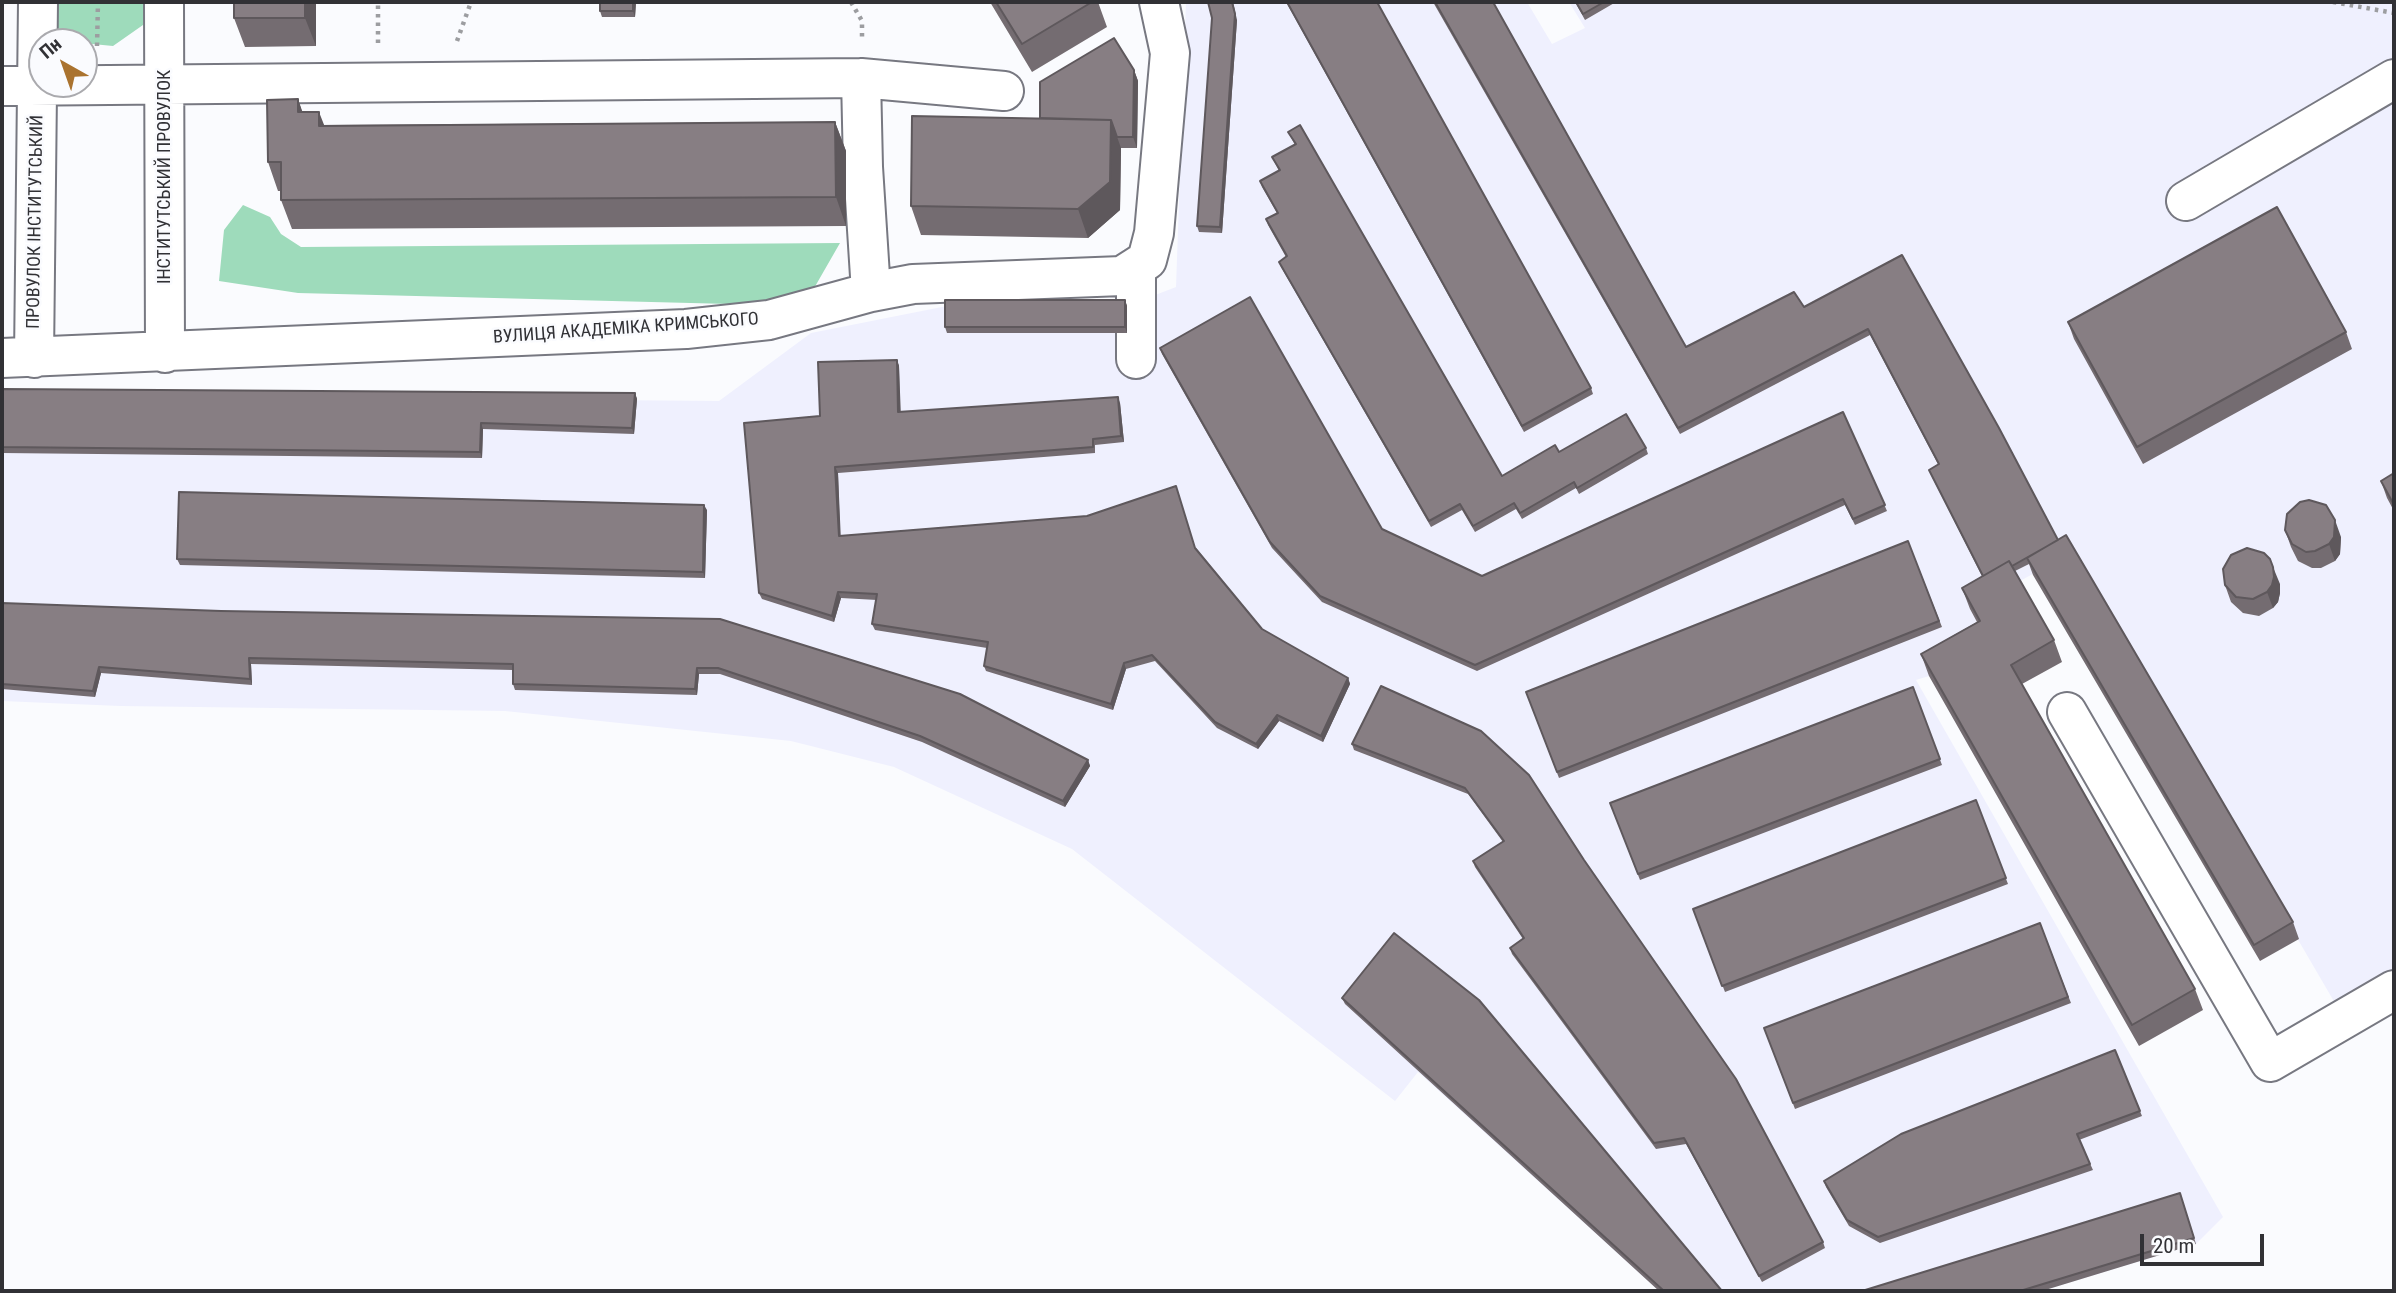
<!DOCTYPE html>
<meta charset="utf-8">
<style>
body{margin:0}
#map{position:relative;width:2396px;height:1293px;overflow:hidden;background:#fafbfe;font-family:"Roboto Condensed",sans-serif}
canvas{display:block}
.frame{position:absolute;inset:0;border:4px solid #313135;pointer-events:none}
.north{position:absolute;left:28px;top:28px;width:70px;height:70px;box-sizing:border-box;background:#fafbfe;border:2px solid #aaaaae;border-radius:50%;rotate:320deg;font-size:19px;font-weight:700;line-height:28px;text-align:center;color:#313135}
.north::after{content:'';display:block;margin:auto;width:24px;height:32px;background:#aa732f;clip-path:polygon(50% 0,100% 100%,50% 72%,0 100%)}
.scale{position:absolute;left:2140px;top:1234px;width:124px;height:32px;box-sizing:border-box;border:4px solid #313135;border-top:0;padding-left:9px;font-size:21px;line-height:24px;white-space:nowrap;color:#313135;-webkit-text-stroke:5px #fafbfe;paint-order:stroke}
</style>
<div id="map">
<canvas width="2396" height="1293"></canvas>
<div class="frame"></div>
<div class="north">Пн</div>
<div class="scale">20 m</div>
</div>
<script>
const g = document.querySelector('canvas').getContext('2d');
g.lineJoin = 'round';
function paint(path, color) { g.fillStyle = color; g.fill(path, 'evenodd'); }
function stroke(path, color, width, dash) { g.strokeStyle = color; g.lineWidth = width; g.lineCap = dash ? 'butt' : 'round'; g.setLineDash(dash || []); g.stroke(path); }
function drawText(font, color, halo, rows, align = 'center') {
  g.font = font + ' "Roboto Condensed",sans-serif'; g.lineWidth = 5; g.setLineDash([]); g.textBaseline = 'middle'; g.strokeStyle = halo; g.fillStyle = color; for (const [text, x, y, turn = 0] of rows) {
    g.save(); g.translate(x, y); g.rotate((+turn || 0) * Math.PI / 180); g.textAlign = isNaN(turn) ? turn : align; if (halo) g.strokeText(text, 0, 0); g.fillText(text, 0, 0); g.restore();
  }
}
paint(new Path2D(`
 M1186 2H1527L1552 44 1585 28 1569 2H2394V979L2339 1010 2072 552 1970 609 1988 642 1929 676 1916 680 2223 1217 2196 1244 2042 1291H1659L1418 1072 1395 1101 1072 849 894 767 791 741 505 711 120 706 2 701V395L719 401 811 333 947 306H1127L1176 287Z`), '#eff0fe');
paint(new Path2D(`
 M54 2H146L143 25 113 46 72 42 54 24Z
 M243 205 270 217 281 234 301 247 840 243 813 290 769 305 298 293 219 281 224 230Z`), '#9edbbb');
const minor = new Path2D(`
 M164 2 165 353
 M861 78 863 167 871 292
 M2 86 861 78 1004 91
 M2186 201 2394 79
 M1136 267V359
 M2 358 686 329 769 320 871 292 913 284 1122 276 1147 260 1154 233 1170 53 1159 2
 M34 358 38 2
 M2067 712 2270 1062 2394 990`);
stroke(minor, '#777881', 42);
stroke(new Path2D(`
 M851 2 862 21V38
 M2333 2 2394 13
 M457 41 471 2
 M378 43V2
 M97 46 98 2`), '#9c9da0', 4.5, [3.5, 5]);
stroke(minor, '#fff', 38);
paint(new Path2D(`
 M316 2V46L245 47 234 18Z
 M600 2H636L635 17H602L600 11Z
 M990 2H1098L1107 27 1032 72Z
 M1286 2H1377L1591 388 1593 394 1524 432Z
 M1433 2H1493L1686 347 1804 307 1902 255 2058 540 2293 922 2299 939 2260 961 2033 575 2029 564 2015 571 2054 640 2062 662 2022 684 2195 989 2203 1010 2139 1046 1929 676 1921 654 1977 622 1970 609 1962 588 1982 576 1931 475 1929 470 1938 464 1870 335 1680 434Z
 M1575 2H1616L1585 20Z
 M1212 18 1237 20 1222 233 1199 232 1197 226Z
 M1134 70 1138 81 1137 148H1121L1120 210 1088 238 921 235 911 206 1040 118Z
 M298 99 302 112 324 125 835 122 846 151V226L292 229 281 200V191H278L268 162Z
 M1288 132 1502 476 1559 452 1646 448 1648 454 1579 494 1576 488 1522 519 1516 509 1475 532 1462 510 1431 527 1281 267 1279 262 1286 257 1268 225 1266 219 1277 213 1262 187 1260 181 1279 171 1272 157 1295 145Z
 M1125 300 1127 306V333H947L945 327Z
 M2068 322 2346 332 2352 349 2143 464 2074 339Z
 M1160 348 1382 529 1482 576 1843 412 1887 511 1855 525 1845 505 1477 671 1322 602 1272 548 1162 354Z
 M897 360 899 366 900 412 1120 403 1124 442 1095 445V453L838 473 840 535 1196 548 1262 629 1348 678 1350 684 1323 742 1279 721 1258 749 1217 728 1155 661 1126 669 1113 710 986 671 984 666 987 648 875 630 872 624 877 600 841 598 834 622 762 599 759 593 820 416Z
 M2 389 635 393 637 399 634 434 483 429 482 458 2 453Z
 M2394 473V511L2387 498 2381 481Z
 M707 510 705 578 180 565 177 559Z
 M2285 530 2341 537 2340 554 2335 561 2321 568H2312L2298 561 2291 547Z
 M1908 541 1942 627 1559 778 1526 692Z
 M2280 584V593L2278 602 2273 608 2259 616 2243 613 2231 602 2225 585Z
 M2 603 221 611 720 619 1088 760 1090 766 1065 807 922 742 720 674H699L697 695 515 690 513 684V670L251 664 252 685 101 673 95 697 2 689Z
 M1913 687 1942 765 1640 880 1610 803Z
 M1481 731 1823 1242 1825 1248 1762 1282 1686 1144 1656 1149 1512 954 1510 948 1523 939 1475 867 1473 861 1503 842 1468 794 1354 750 1352 744Z
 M1976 800 2008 884 1725 992 1693 909Z
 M2040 923 2071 1003 1795 1109 1764 1028Z
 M1342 998 1722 1291H1659L1345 1004Z
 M2115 1050 2142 1116 2079 1140 2093 1170 1880 1243 1849 1226 1826 1187 1824 1181Z
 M2180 1193 2196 1244 2042 1291H1862Z`), '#746c71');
paint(new Path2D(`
 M305 2H316V46L305 18Z
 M633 2H636L635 17 633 11Z
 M1232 2H1233L1237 20 1222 233 1220 227Z
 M1134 70 1138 81 1137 148 1133 137Z
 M298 99 308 128 298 112Z
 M319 112 330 140 319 126Z
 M1111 120 1121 148 1120 210 1088 238 1078 209Z
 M835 122 846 151V226L836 197Z
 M1125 300 1127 306V333L1125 327Z
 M897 360 899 366 901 418 898 412Z
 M635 393 637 399 634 434 632 428Z
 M1118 397 1120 403 1124 442 1121 436Z
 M481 423 483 429 482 458 480 452Z
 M835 467 838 473 841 542 839 536Z
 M704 505 707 510 705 578 703 572Z
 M2335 520 2341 537 2340 554 2335 561 2329 544Z
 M2273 567 2280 584V593L2278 602 2273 608 2267 592Z
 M838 592 841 598 834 622 832 616Z
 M249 658 251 664 252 685 250 679Z
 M1124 663 1126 669 1113 710 1111 704Z
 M99 667 101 673 95 697 93 691Z
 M697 668 699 674 697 695 695 689Z
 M1348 678 1350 684 1323 742 1321 736Z
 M1277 715 1279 721 1258 749 1256 744Z
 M1088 760 1090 766 1065 807 1063 801Z`), '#5e585c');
const building = new Path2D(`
 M234 2H305V18H234Z
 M600 2H633V11H600Z
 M996 2H1092L1022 44Z
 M1208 2H1232L1235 14 1220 227 1197 226 1212 18Z
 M1287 2H1377L1591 388 1522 426Z
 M1435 2H1493L1686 347 1794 292 1804 307 1902 255 1999 428 2058 540 2012 566 2009 561 1983 576 1929 470 1939 464 1868 329 1678 428Z
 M1576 2H1604L1583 14Z
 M1114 38 1134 70 1133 137H1117L1111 120 1040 118V82Z
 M298 99V112H319V126L835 122 836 197 281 200V162H268L267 100Z
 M912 116 1111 120 1110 182 1078 209 911 206Z
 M1300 125 1502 476 1555 445 1559 452 1626 414 1646 448 1577 488 1574 482 1520 513 1514 503 1473 526 1460 504 1429 521 1279 262 1287 256 1266 219 1278 213 1260 181 1280 170 1272 157 1296 144 1288 132Z
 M2277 207 2346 332 2137 447 2068 322Z
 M1250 297 1382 529 1482 576 1843 412 1885 505 1853 519 1843 499 1475 665 1320 596 1270 542 1160 348Z
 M945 300H1125V327H945Z
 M897 360 898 412 1118 397 1121 436 1093 439V447L835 467 839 536 1087 516 1176 486 1195 548 1262 629 1348 678 1321 736 1277 715 1256 744 1215 722 1152 655 1124 663 1111 704 984 666 988 642 872 624 877 594 838 592 832 616 759 593 744 423 820 416 818 362Z
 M2 389 635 393 632 428 481 423 480 452 2 447Z
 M2394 473V505L2381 481Z
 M179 492 704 505 703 572 177 559Z
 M2309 500 2326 505 2335 520 2334 537 2329 544 2315 551 2306 552 2292 544 2285 530 2287 514 2300 502Z
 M2066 535 2293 922 2254 945 2027 558Z
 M1908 541 1939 621 1557 772 1526 692Z
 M2247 548 2264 553 2270 559 2273 567 2274 577 2272 585 2267 592 2253 599 2236 597 2225 585 2223 569 2231 555Z
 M2009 561 2054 640 2011 665 2195 989 2132 1025 1921 654 1980 621 1962 588Z
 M2 603 221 611 720 619 960 694 1088 760 1063 801 920 736 718 668H697L695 689 513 684V664L249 658 250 679 99 667 93 691 2 684Z
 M1381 686 1481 731 1529 775 1584 860 1736 1079 1823 1242 1759 1276 1684 1138 1654 1143 1510 948 1524 938 1473 861 1504 841 1465 788 1352 744Z
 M1913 687 1940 759 1638 874 1610 803Z
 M1976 800 2006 878 1722 986 1693 909Z
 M2040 923 2068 997 1793 1103 1764 1028Z
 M1394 933 1479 1000 1722 1291H1664L1342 998Z
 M2115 1050 2140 1111 2077 1134 2090 1164 1878 1237 1847 1220 1824 1181 1901 1134Z
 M2180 1193 2194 1238 2020 1291H1862Z`);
paint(building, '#877e83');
stroke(building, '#5e585c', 2);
drawText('18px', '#313135', '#fafbfe', [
 ["ІНСТИТУТСЬКИЙ ПРОВУЛОК",165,177,-90],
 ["ПРОВУЛОК ІНСТИТУТСЬКИЙ",36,222,-89],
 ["ВУЛИЦЯ АКАДЕМІКА КРИМСЬКОГО",626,329,-4]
]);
</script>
